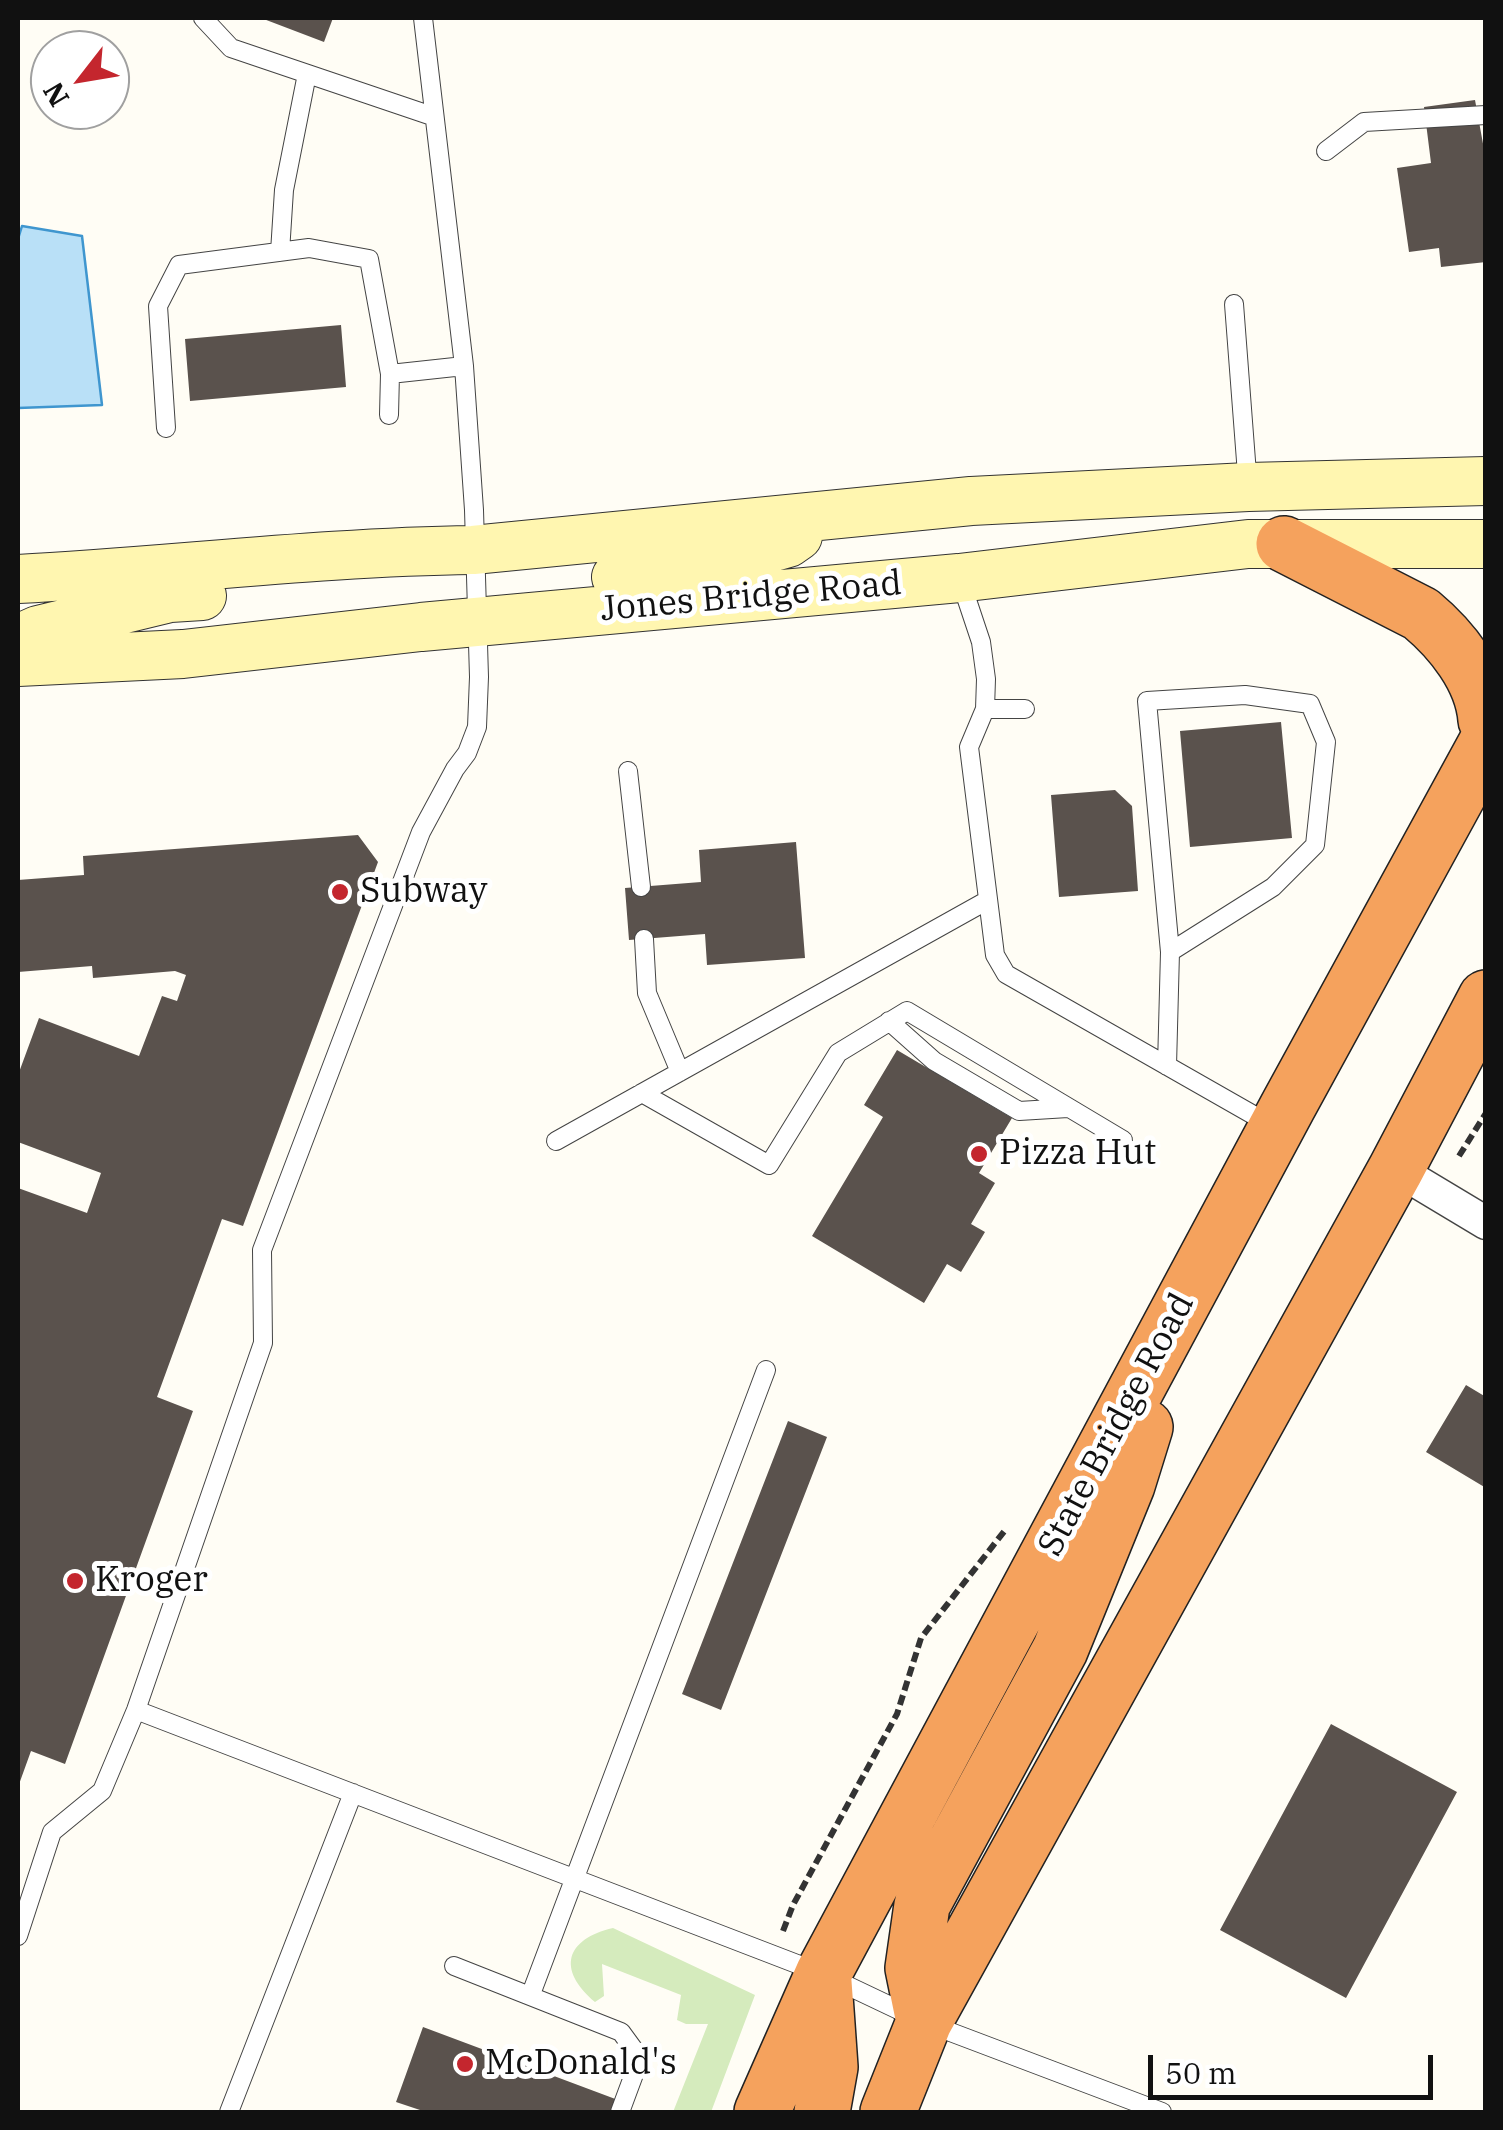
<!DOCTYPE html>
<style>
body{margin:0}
#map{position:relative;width:1503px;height:2130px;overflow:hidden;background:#fffdf5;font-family:"IBM Plex Serif",serif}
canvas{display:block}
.frame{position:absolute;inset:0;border:20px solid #111;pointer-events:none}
.north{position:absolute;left:30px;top:30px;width:100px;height:100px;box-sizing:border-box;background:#fff;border:2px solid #a0a0a0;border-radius:50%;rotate:239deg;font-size:28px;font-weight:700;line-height:40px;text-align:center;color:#111}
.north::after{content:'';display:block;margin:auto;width:35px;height:45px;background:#c4262e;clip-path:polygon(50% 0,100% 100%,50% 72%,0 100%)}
.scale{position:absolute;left:1148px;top:2055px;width:285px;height:45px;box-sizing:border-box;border:5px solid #111;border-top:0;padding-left:12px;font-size:30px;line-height:35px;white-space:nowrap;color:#111;-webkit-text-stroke:8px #fff;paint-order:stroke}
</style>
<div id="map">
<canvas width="1503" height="2130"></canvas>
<div class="frame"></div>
<div class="north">N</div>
<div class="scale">50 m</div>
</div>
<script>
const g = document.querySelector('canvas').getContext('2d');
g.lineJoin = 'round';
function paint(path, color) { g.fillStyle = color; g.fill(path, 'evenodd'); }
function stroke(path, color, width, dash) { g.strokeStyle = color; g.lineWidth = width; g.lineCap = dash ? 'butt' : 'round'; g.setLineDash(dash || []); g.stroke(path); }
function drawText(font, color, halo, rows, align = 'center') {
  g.font = font + ' "IBM Plex Serif",serif'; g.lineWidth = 10; g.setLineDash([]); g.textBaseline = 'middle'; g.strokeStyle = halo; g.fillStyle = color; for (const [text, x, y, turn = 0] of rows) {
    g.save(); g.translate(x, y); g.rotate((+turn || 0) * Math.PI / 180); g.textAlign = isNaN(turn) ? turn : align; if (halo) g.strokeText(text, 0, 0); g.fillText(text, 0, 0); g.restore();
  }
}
paint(new Path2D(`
 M613 1928 755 1995 711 2112H673L708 2024H686L677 2020 681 1995 602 1964 604 1996 595 2002C556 1969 566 1939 613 1928Z`), '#d5ebbd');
const water = new Path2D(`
 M22 226 82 236 102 405 18 408V239Z`);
paint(water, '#b9e0f7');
stroke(water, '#3f96cf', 2.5);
paint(new Path2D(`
 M261 18H333L324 42Z
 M1475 100 1486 160V262L1441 267 1439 248 1409 252 1397 168 1431 163 1424 107Z
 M341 325 346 387 190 401 185 339Z
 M1281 722 1292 838 1190 847 1180 731Z
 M1115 790 1132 806 1138 891 1059 897 1051 795Z
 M358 835 378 862 243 1226 222 1219 157 1397 193 1411 65 1764 31 1751 18 1787V1188L87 1213 101 1173 18 1142V1075L39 1018 139 1056 162 996 177 1001 186 975 175 971 93 978 92 966 18 972V880L84 875 83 856Z
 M796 842 805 958 707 965 705 934 629 940 625 888 701 882 699 850Z
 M897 1050 1012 1118 979 1173 995 1183 971 1224 985 1232 961 1272 947 1264 924 1303 812 1236 883 1117 864 1105Z
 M1466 1385 1486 1397V1488L1426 1452Z
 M788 1421 827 1437 721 1710 682 1694Z
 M1331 1724 1457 1792 1346 1998 1220 1930Z
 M423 2027 618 2100 614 2112H426L396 2102Z`), '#5a524d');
const lane = new Path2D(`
 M203 18 231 48 432 116
 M1326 151 1364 122 1486 115
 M280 252 284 190 307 74
 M1234 304 1248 487
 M389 415 390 374 464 366
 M166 428 158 306 179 265 309 248 369 259 390 374
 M961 582 981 642 986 679 985 709 969 747 995 955 1006 974 1271 1125
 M985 709H1025
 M628 771 641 887
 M644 939 647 993 680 1072
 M889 1021 934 1061 1019 1111 1068 1108
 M1167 1066 1170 952 1273 887 1315 845 1326 742 1310 704 1245 695 1147 701 1170 952
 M642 1093 769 1165 838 1053 907 1011 1123 1140
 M556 1141 988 900
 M136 1710 823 1974 924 2022 1162 2112
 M18 1936 52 1832 102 1791 136 1710 263 1343 262 1250 421 832 455 769 467 753 477 727 479 677 474 510 464 366 423 18
 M454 1966 621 2032 640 2058 620 2112
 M531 1994 766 1370
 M229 2112 353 1793`);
const street = new Path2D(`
 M1396 1169 1486 1223`);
const secondary = new Path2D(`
 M616 577 701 568 788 543 798 536
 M18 579C169 571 321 552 473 550L971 501 1248 487 1486 481
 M18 639 38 630 170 598 202 596
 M18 662 183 654 421 627 959 578 1248 544H1486`);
const highway = new Path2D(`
 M1284 544 1421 614C1451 639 1483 678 1486 720
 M924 2022 913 1968 922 1905 1060 1650 1127 1485 1145 1427
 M762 2112 823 1974 1288 1106 1486 744
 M822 2112 830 2067 824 1982
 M888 2112 924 2022 1396 1169 1486 998`);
stroke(lane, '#444', 20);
stroke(street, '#444', 35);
stroke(secondary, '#333', 50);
stroke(highway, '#222', 58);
stroke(new Path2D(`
 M1459 1156 1486 1113
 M783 1931 793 1905 897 1714 921 1638 1006 1529`), '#333', 6, [10, 5]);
stroke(lane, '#fff', 18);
stroke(street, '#fff', 32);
stroke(secondary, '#fff6b0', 48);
stroke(highway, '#f5a25d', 55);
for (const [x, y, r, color] of [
 [340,892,10,"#c4262e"],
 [979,1154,10,"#c4262e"],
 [75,1581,10,"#c4262e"],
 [465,2064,10,"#c4262e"]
]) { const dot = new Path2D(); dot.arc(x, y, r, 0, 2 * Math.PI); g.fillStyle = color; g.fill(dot); stroke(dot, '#fff', 4); }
drawText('35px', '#111', '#fff', [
 ["Jones Bridge Road",751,597,-5],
 ["State Bridge Road",1117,1425,-62]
]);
drawText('35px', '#111', '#fff', [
 ["Subway",360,892],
 ["Pizza Hut",999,1154],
 ["Kroger",95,1581],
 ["McDonald's",485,2064]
], 'left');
</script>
